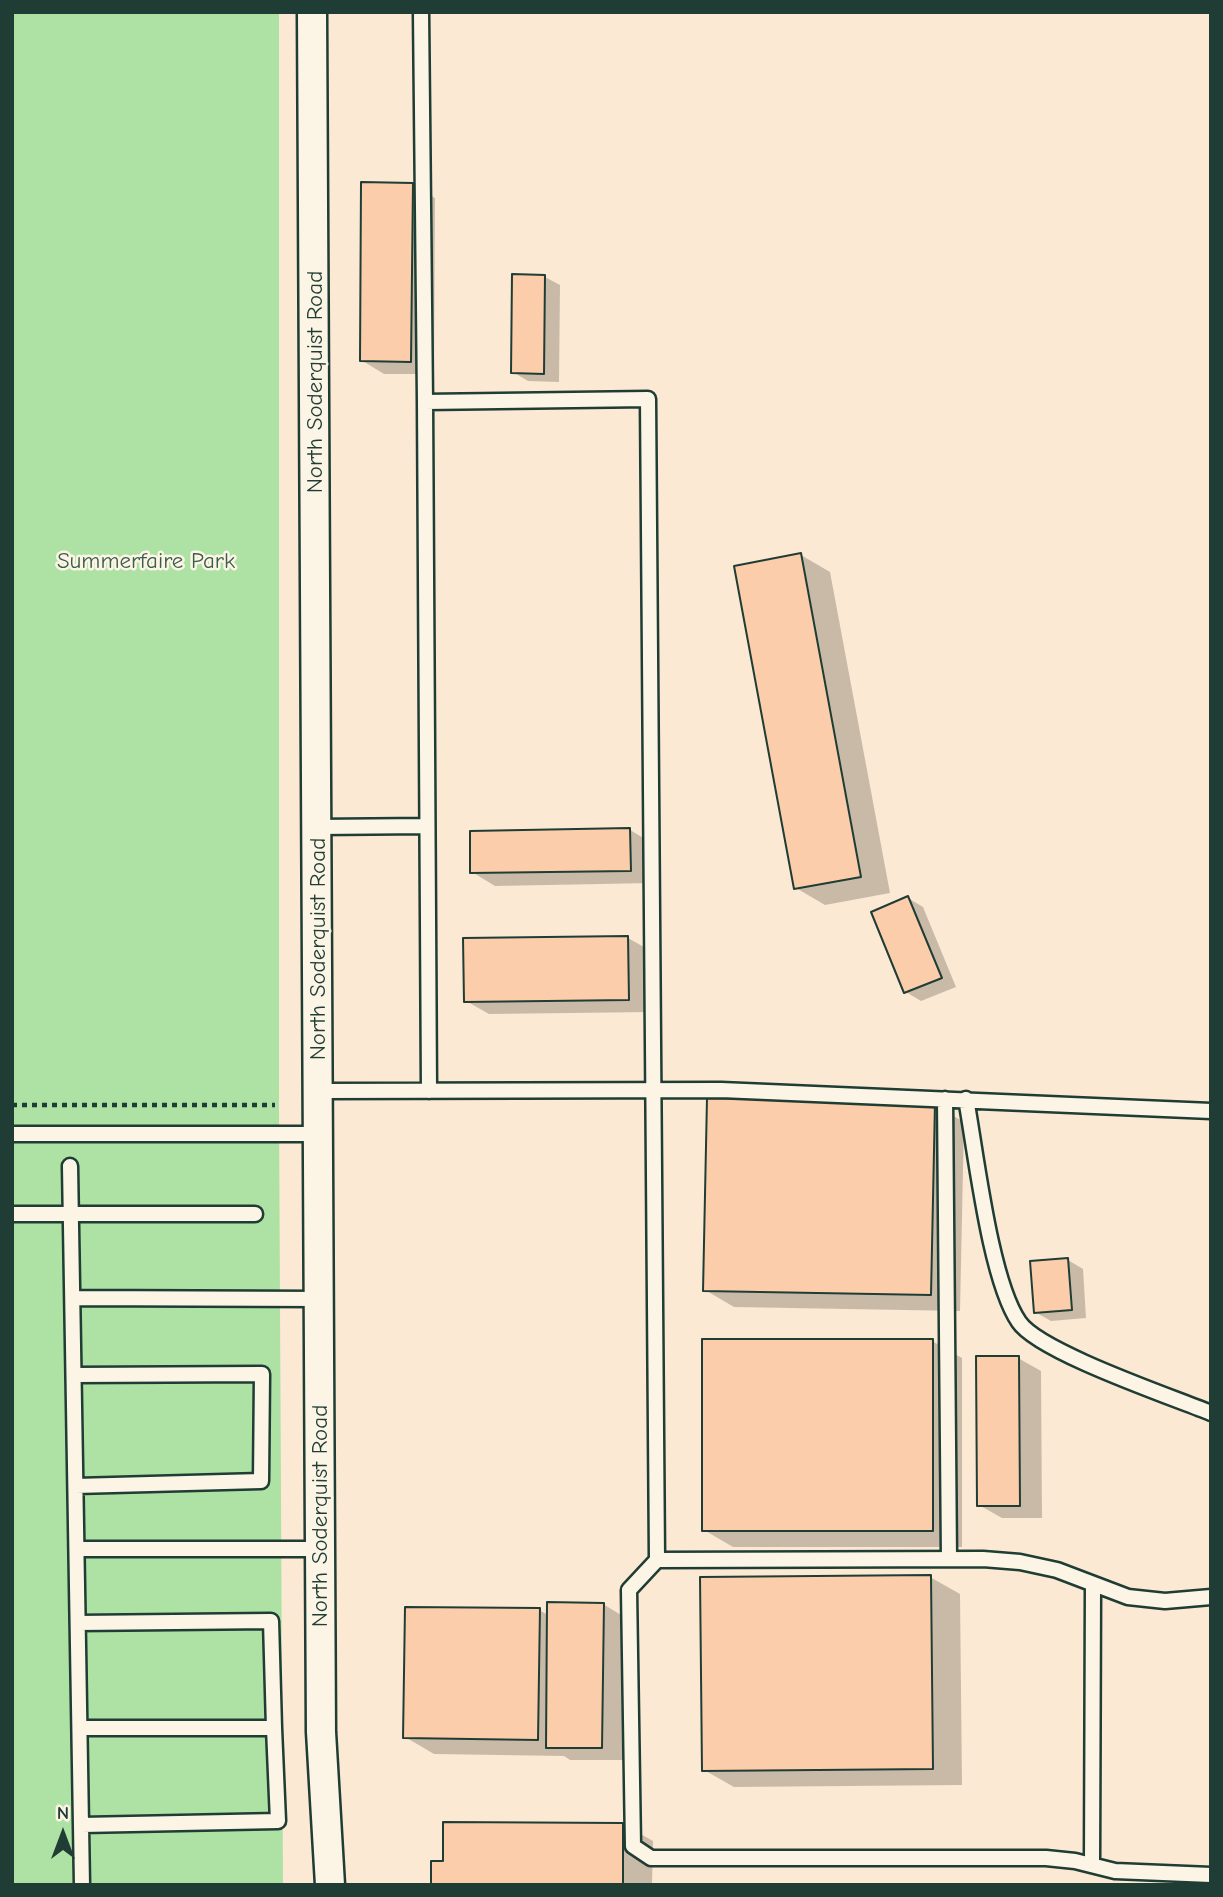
<!DOCTYPE html>
<style>
body{margin:0}
#map{position:relative;width:1223px;height:1897px;overflow:hidden;background:#fce9d3;font-family:"Comic Neue",sans-serif}
canvas{display:block}
.frame{position:absolute;inset:0;border:14px solid #1f3d34;pointer-events:none}
.north{position:absolute;left:28px;top:1799px;width:70px;height:70px;-webkit-text-stroke:5px #fcf5e5;paint-order:stroke;rotate:0deg;font-size:19px;font-weight:700;line-height:28px;text-align:center;color:#1f3d34}
.north::after{content:'';display:block;margin:auto;width:24px;height:32px;background:#1f3d34;clip-path:polygon(50% 0,100% 100%,50% 72%,0 100%)}
</style>
<div id="map">
<canvas width="1223" height="1897"></canvas>
<div class="frame"></div>
<div class="north">N</div>
</div>
<script>
const g = document.querySelector('canvas').getContext('2d');
g.lineJoin = 'round';
function paint(path, color) { g.fillStyle = color; g.fill(path, 'evenodd'); }
function stroke(path, color, width, dash) { g.strokeStyle = color; g.lineWidth = width; g.lineCap = dash ? 'butt' : 'round'; g.setLineDash(dash || []); g.stroke(path); }
function drawText(font, color, halo, rows, align = 'center') {
  g.font = font + ' "Comic Neue",sans-serif'; g.lineWidth = 5; g.setLineDash([]); g.textBaseline = 'middle'; g.strokeStyle = halo; g.fillStyle = color; for (const [text, x, y, turn = 0] of rows) {
    g.save(); g.translate(x, y); g.rotate((+turn || 0) * Math.PI / 180); g.textAlign = isNaN(turn) ? turn : align; if (halo) g.strokeText(text, 0, 0); g.fillText(text, 0, 0); g.restore();
  }
}
paint(new Path2D(`
 M12 12H279V1110L283 1885H12Z`), '#ade2a4');
paint(new Path2D(`
 M412 185 435 198 434 374H384L361 360Z
 M545 277 560 285 559 382 528 381 513 372Z
 M801 555 830 572 890 893 825 905 796 888Z
 M630 830 652 843 653 883 495 886 472 872Z
 M908 898 923 907 956 987 921 1001 906 992Z
 M628 938 651 951V1012L489 1014 466 1001Z
 M934 1105 964 1122 960 1311 734 1307 705 1290Z
 M1068 1260 1083 1269 1086 1318 1051 1321 1035 1312Z
 M932 1341 962 1358V1547H733L704 1530Z
 M1018 1358 1041 1371 1042 1518H1002L979 1505Z
 M930 1577 960 1594 962 1785 734 1787 704 1770Z
 M603 1604 626 1618 625 1760H570L564 1756 434 1754 405 1737 539 1610 548 1615Z
 M623 1824 653 1841 652 1885H432L445 1863Z`), '#0003');
const building = new Path2D(`
 M361 182 413 183 411 362 360 361Z
 M512 274 545 275 544 374 511 373Z
 M801 553 861 877 794 889 734 566Z
 M630 828 631 871 470 873V831Z
 M908 896 942 978 904 993 871 912Z
 M628 936 629 1000 464 1002 463 938Z
 M707 1098 935 1103 931 1295 703 1291Z
 M1068 1258 1072 1310 1034 1313 1030 1261Z
 M702 1339H933V1531H702Z
 M976 1356H1019L1020 1506H977Z
 M931 1575 933 1769 702 1771 700 1577Z
 M547 1602 604 1603 602 1748H546Z
 M405 1607 540 1608 538 1740 403 1738Z
 M443 1822 623 1823V1885H431V1861H443Z`);
paint(building, '#fbcdaa');
stroke(building, '#1f3d34', 2);
const service = new Path2D(`
 M421 12 425 402
 M318 827 426 826
 M319 1091 721 1090 1211 1111
 M429 1091 425 402 648 399 657 1560 983 1559 1020 1562 1057 1570 1128 1597 1165 1601 1211 1597
 M945 1099 949 1559
 M966 1099C976 1153 990 1280 1019 1322 1039 1352 1172 1397 1211 1413
 M12 1134H319
 M70 1166 82 1885
 M12 1214H255
 M73 1298 320 1299
 M75 1375 262 1374 261 1481 76 1486
 M77 1549H320
 M657 1560 629 1590 633 1846 651 1858H1046L1075 1861 1115 1871 1211 1875
 M78 1623 271 1621 274 1728H80
 M82 1825 278 1821 274 1728
 M1092 1865 1093 1584`);
const minor = new Path2D(`
 M312 12 321 1732 330 1885`);
stroke(service, '#1f3d34', 19);
stroke(minor, '#1f3d34', 33);
stroke(new Path2D(`
 M12 1105H275`), '#1f3d34', 4.5, [5, 5]);
stroke(service, '#fcf5e5', 14);
stroke(minor, '#fcf5e5', 28);
drawText('23px', '#1f3d34', '#fcf5e5', [
 ["North Soderquist Road",315,382,-90],
 ["North Soderquist Road",318,949,-90],
 ["North Soderquist Road",320,1516,-90]
]);
drawText('23px', '#3b5e4a', '#fcf5e5', [
 ["Summerfaire Park",146,561]
]);
</script>
